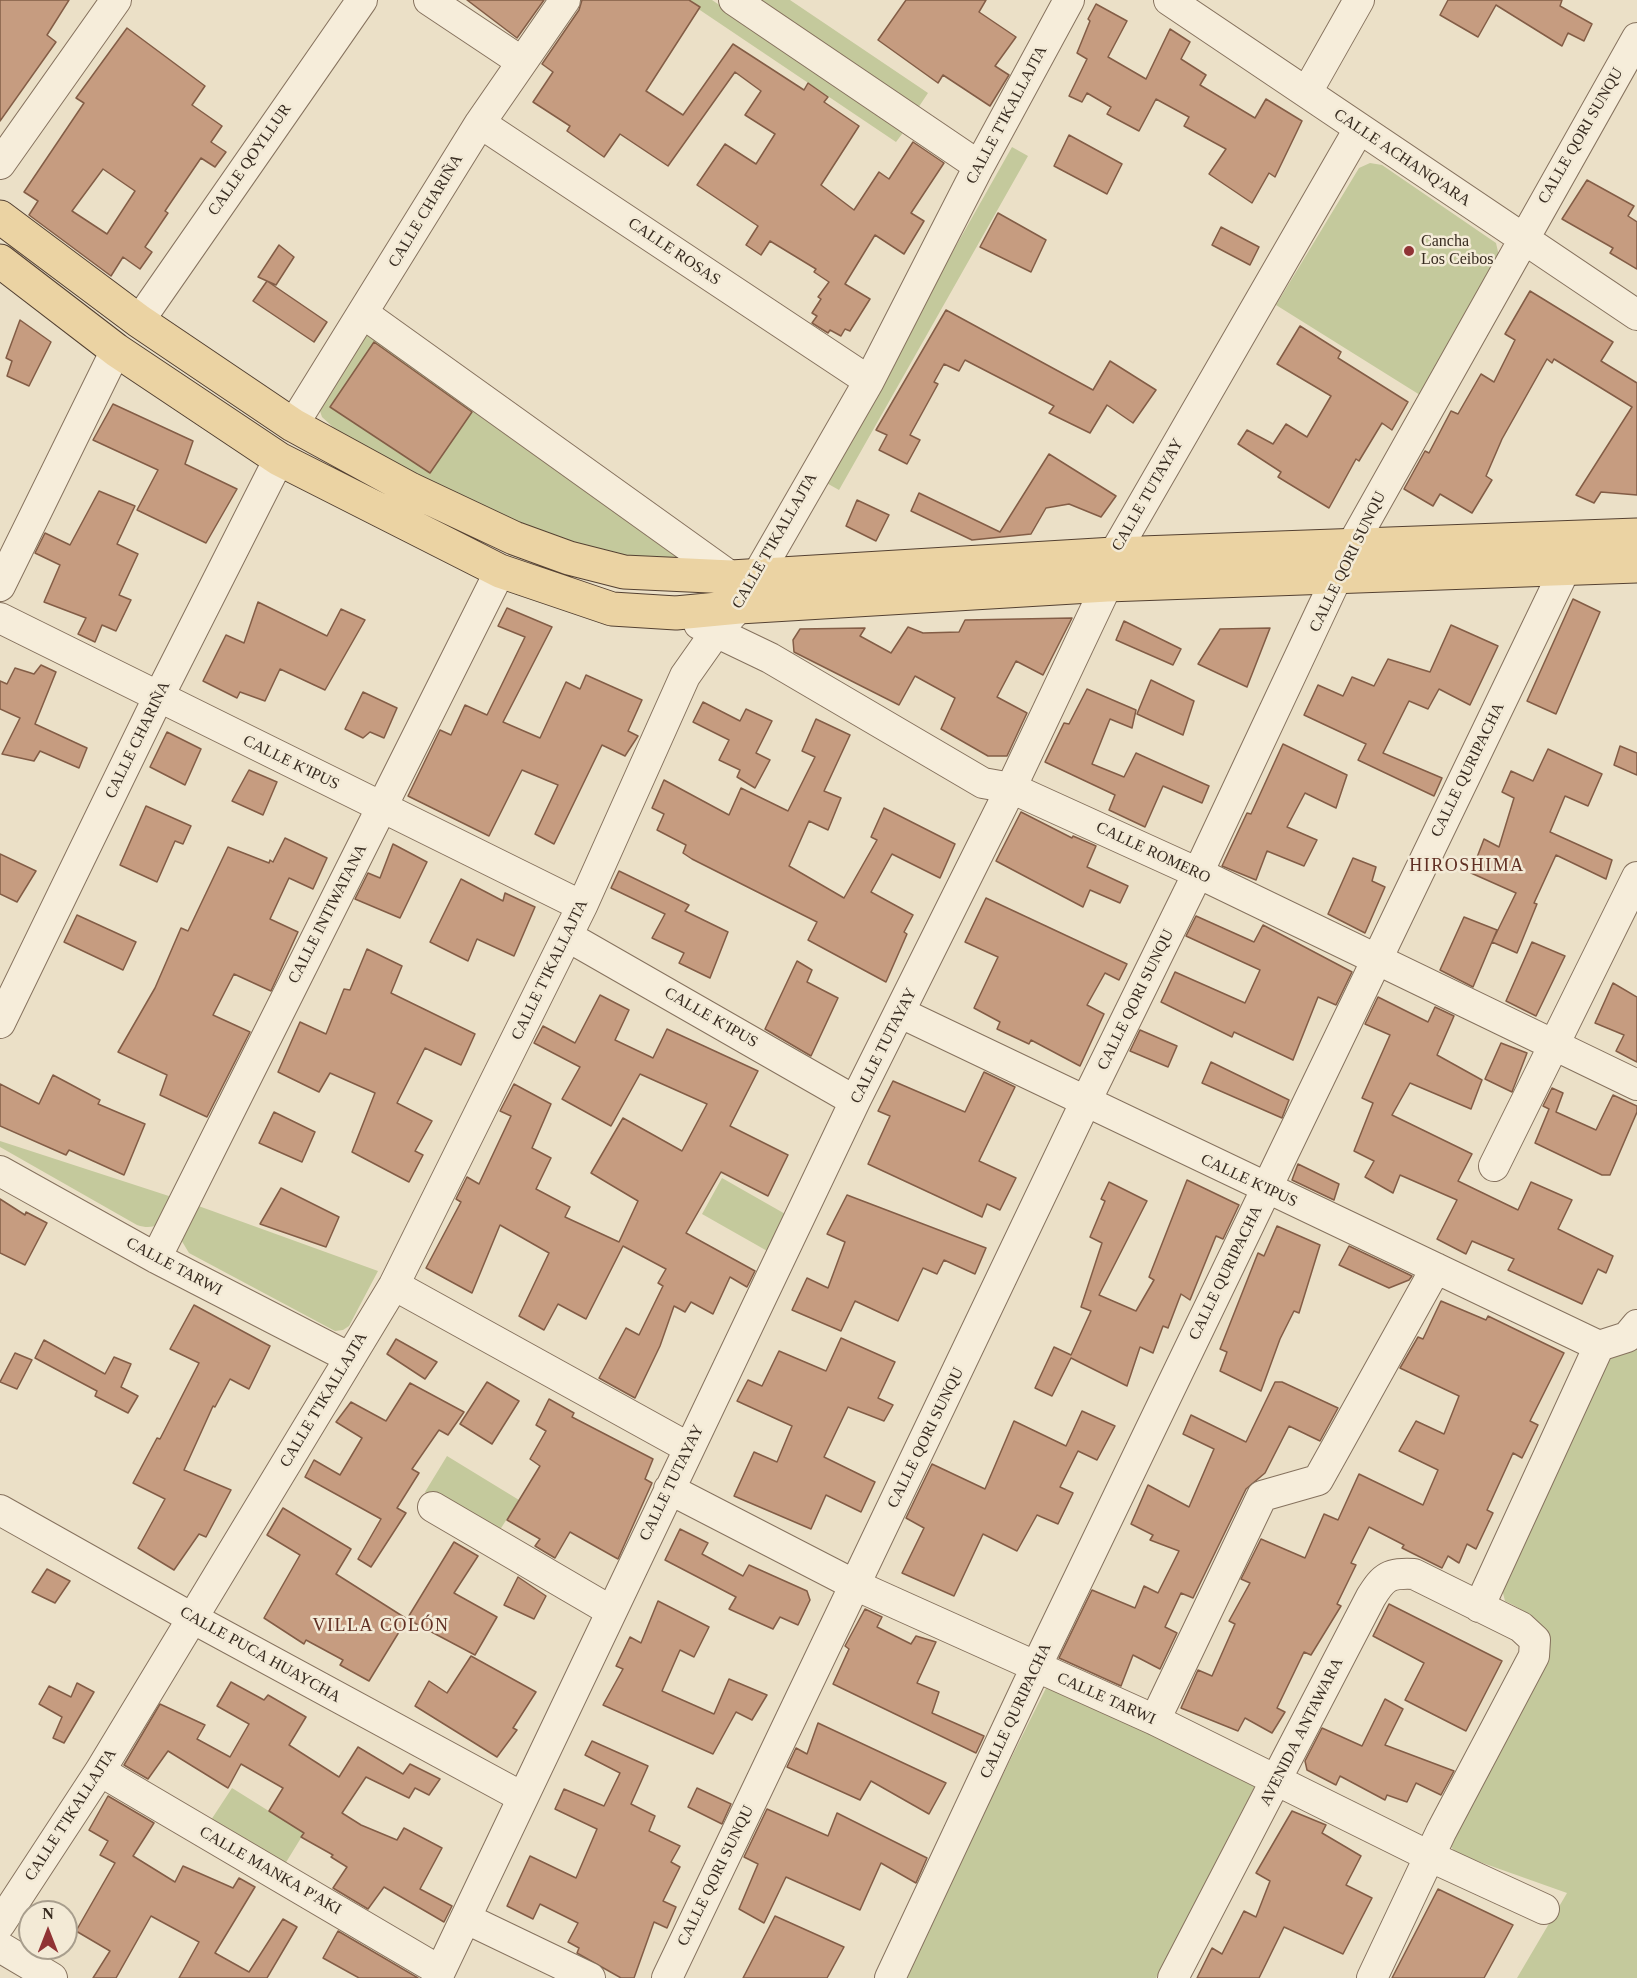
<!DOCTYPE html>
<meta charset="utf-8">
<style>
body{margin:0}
#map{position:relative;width:1637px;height:1978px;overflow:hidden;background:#ebe0c7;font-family:"Times New Roman",serif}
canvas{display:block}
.north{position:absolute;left:18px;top:1900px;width:60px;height:60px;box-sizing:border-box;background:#f3ead6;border:2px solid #a89e8d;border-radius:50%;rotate:0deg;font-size:16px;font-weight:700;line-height:24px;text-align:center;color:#372b20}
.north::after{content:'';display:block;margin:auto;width:21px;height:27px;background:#903335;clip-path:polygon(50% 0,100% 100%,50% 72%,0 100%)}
</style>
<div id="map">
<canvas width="1637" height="1978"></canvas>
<div class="north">N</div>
</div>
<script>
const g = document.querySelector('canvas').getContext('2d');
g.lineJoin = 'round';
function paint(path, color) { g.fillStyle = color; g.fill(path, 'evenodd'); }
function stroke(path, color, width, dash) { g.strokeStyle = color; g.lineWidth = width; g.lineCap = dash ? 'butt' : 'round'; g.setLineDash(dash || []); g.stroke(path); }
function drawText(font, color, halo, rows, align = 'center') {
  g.font = font + ' "Times New Roman",serif'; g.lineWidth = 5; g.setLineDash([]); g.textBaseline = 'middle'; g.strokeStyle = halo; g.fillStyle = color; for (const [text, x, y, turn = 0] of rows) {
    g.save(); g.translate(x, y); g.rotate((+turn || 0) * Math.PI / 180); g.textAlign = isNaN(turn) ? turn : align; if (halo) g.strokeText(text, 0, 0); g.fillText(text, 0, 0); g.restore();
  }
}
paint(new Path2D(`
 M685 0H712L905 130 896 142Z
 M758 0H790L928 93 918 108Z
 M1012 147 1028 156 839 490 823 481Z
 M1370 163 1382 165 1496 243 1499 256 1420 395 1276 305 1359 168Z
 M366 331 683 551 684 563 635 560 545 536 413 474 335 429 322 417 318 405Z
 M0 1141 175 1198C165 1216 161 1233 137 1225L0 1147Z
 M722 1178 787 1215 769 1252 702 1214Z
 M193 1204 378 1271 349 1326 343 1330 335 1331 189 1253 180 1238Z
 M1637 1343V1978H1517L1567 1893 1463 1856 1454 1851 1450 1845 1545 1634C1536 1617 1522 1609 1505 1601L1502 1589 1607 1359Z
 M447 1456 519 1500 496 1536 425 1492Z
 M1047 1686 1254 1780V1788L1156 1978H902Z
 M232 1788 304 1833 285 1864 211 1820Z`), '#c4c99c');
const building = new Path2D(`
 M0 0H69L47 35 56 42 0 121Z
 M467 0H544L517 38Z
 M582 0H689L700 7 646 91 683 115 733 44 804 90 808 83 828 97 824 102 859 126 821 185 854 210 879 172 889 179 913 142 944 163 911 213 924 221 904 254 875 235 845 284 870 299 850 331 845 329 841 336 830 330 828 333 812 323 817 316 812 313 821 299 818 297 829 282 814 272 816 269 770 241 761 255 746 245 758 226 697 185 725 144 756 164 775 134 745 115 761 91 735 72 668 166 620 134 604 157 567 131 570 126 533 102 553 72 542 64 579 10Z
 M906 0H986L979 12 1016 37 995 66 1009 75 990 106 943 75 938 83 878 40Z
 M1448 0H1562L1560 6 1592 24 1584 41 1568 33 1562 46 1496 5 1478 37 1440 15Z
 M1096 4 1127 21 1108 57 1146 79 1170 29 1190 42 1181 59 1206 75 1200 85 1255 118 1266 99 1302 121 1275 177 1269 173 1252 203 1209 174 1226 149 1184 126 1189 117 1156 99 1139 131 1107 114 1111 107 1087 93 1082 102 1069 96 1087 59 1077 53 1090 21 1088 19Z
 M127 28 205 86 192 105 222 126 211 142 226 152 215 167 201 158 165 211 168 213 145 247 152 252 140 269 123 257 111 276 29 215 38 201 24 192 84 103 76 98ZM103 169 135 191 107 234 72 211Z
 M1069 135 1122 164 1107 194 1054 166Z
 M1587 180 1634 206 1628 216 1637 222V269L1610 253 1613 248 1562 219Z
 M998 213 1046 240 1031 272 980 247Z
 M1221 227 1259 247 1250 265 1212 245Z
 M279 245 294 257 276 285 258 277Z
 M267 281 327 322 314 342 253 301Z
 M1530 291 1613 342 1601 361 1637 383V495L1601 492 1594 503 1576 495 1632 407 1554 359 1552 363 1547 359 1502 439 1486 476 1492 480 1472 513 1440 494 1433 506 1404 489 1425 451 1429 453 1451 411 1458 414 1481 374 1494 382 1515 340 1505 334Z
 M946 310 1093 390 1110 361 1156 390 1133 423 1107 405 1090 433 1049 413 1054 406 965 360 959 371 944 364 934 382 938 384 910 435 920 440 907 464 879 450 887 435 876 430Z
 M20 320 51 342 29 386 7 376 12 361 6 358Z
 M1300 326 1341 352 1338 358 1408 402 1392 430 1382 423 1359 461 1356 459 1329 508 1278 477 1281 472 1238 444 1247 430 1273 444 1286 424 1307 437 1331 396 1277 364Z
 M374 342 472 412 430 473 330 407Z
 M113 404 193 441 185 464 237 489 206 543 137 510 158 470 93 440Z
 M1049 454 1116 496 1101 517 1069 504 1046 508 1031 534 972 540 911 511 919 493 1000 532Z
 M99 491 135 506 117 544 138 554 119 595 131 600 116 631 102 625 95 642 78 634 86 618 44 602 60 565 35 553 45 533 70 545Z
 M857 500 889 515 876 541 846 526Z
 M1573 599 1600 612 1556 714 1527 701Z
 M258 602 327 636 341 609 365 620 325 690 280 669 265 701 240 692 237 698 203 681 226 635 244 643Z
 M507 608 552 627 503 722 540 738 566 682 580 689 586 675 642 700 628 731 638 736 625 756 602 745 554 844 535 834 558 785 522 770 489 836 408 796 440 730 451 735 465 705 487 715 525 637 498 626Z
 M1072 618 1043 675 1016 661 997 697 1027 713 1007 756H988L941 729 955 698 915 676 899 705 794 652 793 640 800 629 865 628 860 636 891 653 908 627 923 633 959 632 965 620Z
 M1124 621 1181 649 1173 665 1116 640Z
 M1451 625 1498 646 1470 705 1439 689 1428 709 1409 701 1383 753 1442 778 1434 796 1358 760 1366 744 1304 715 1318 685 1343 696 1352 677 1374 686 1388 659 1430 672Z
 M1270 628 1247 687 1198 664 1220 629Z
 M41 665 56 672 35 724 87 748 79 768 40 751 34 761 2 754 20 718 0 709V681L7 684 15 668 34 674Z
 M1151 680 1194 701 1183 735 1137 714Z
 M1087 689 1136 710 1132 728 1110 719 1092 764 1124 777 1136 753 1209 786 1202 803 1163 786 1145 827 1109 810 1115 795 1045 762 1064 723 1069 724Z
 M363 692 397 708 384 738 370 732 363 738 345 729Z
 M703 702 740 721 746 709 772 721 756 753 770 760 755 788 737 777 740 770 719 760 729 740 693 722Z
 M816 719 850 735 824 791 841 798 828 830 809 821 789 866 844 898 877 840 871 837 884 808 955 844 940 878 892 854 871 892 913 915 904 932 907 934 886 982 808 940 817 922 692 859 683 853 686 845 657 830 664 814 652 808 664 780 729 815 741 788 788 811 815 757 802 751Z
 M167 732 201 749 185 785 150 767Z
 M1283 744 1347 775 1336 808 1305 793 1287 827 1317 840 1304 866 1267 851 1256 880 1222 866 1247 813 1251 814Z
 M1620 746 1637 753V775L1614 765Z
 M1548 749 1602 774 1588 806 1565 796 1550 832 1612 860 1606 879 1556 855 1534 903 1537 904 1517 953 1492 942 1516 893 1471 873 1484 839 1499 847 1514 798 1502 792 1511 771 1533 781Z
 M249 770 277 782 263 815 232 801Z
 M146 806 191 826 183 844 175 841 157 882 120 865Z
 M1021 812 1072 838 1073 836 1096 846 1087 867 1128 886 1120 903 1090 890 1083 907 996 861Z
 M285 838 327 858 313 889 289 878 270 919 298 932 271 991 234 974 213 1015 250 1032 207 1117 160 1095 167 1075 118 1052 155 988 181 928 188 931 228 847 269 863 270 860 273 862Z
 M393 844 427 862 400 918 355 899 368 873 380 878Z
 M0 854 36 871 17 902 0 894Z
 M1353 858 1376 867 1372 881 1385 887 1365 933 1328 914Z
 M619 871 689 905 685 911 728 932 710 978 679 963 684 953 652 938 665 914 611 888Z
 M461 879 503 901 505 893 535 907 514 956 477 939 468 961 430 942Z
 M986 898 1127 964 1119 980 1105 973 1087 1005 1104 1014 1080 1066 1031 1040 1029 1044 997 1029 1000 1022 974 1008 998 957 965 942Z
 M77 915 136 942 123 970 64 942Z
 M1196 916 1254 942 1263 925 1352 972 1336 1005 1318 997 1293 1060 1234 1032 1232 1037 1161 1002 1175 972 1245 1003 1260 970 1186 936Z
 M1464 917 1497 930 1473 987 1440 970Z
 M1532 942 1565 956 1536 1016 1506 1001Z
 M367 949 402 966 391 993 475 1034 461 1065 425 1048 397 1103 432 1121 415 1151 423 1155 409 1182 352 1152 375 1093 330 1073 319 1092 278 1072 300 1022 326 1034 344 989 350 990Z
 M797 961 812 970 807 982 838 998 811 1056 765 1029Z
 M1613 983 1637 997V1062L1616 1051 1624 1035 1595 1023Z
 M600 995 629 1010 615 1040 653 1058 667 1029 758 1071 730 1126 788 1155 768 1196 721 1172 686 1233 755 1271 747 1287 730 1277 713 1314 691 1302 685 1312 674 1306 660 1346 635 1398 599 1378 626 1328 639 1335 663 1286 658 1283 666 1269 623 1246 586 1319 558 1304 544 1330 519 1316 549 1253 500 1225 472 1293 426 1268 461 1202 456 1199 467 1177 479 1184 511 1116 500 1111 514 1084 551 1104 532 1148 551 1158 536 1189 570 1207 565 1217 619 1242 638 1201 591 1173 623 1118 682 1151 707 1104 640 1074 611 1126 562 1099 580 1067 534 1043 543 1026 575 1043Z
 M1378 997 1428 1022 1435 1007 1454 1016 1437 1055 1482 1080 1471 1109 1410 1083 1392 1115 1472 1154 1458 1181 1518 1210 1531 1182 1572 1200 1558 1229 1613 1256 1606 1273 1598 1269 1582 1304 1508 1270 1514 1259 1472 1241 1466 1254 1437 1239 1457 1200 1400 1175 1393 1193 1365 1177 1374 1161 1354 1151 1373 1103 1362 1098 1390 1035 1365 1024Z
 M1140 1030 1177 1046 1168 1067 1130 1051Z
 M1501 1043 1527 1053 1512 1092 1485 1079Z
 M1211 1062 1289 1100 1282 1118 1202 1083Z
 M984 1072 1015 1087 979 1161 1016 1178 1000 1210 987 1204 982 1217 868 1164 890 1116 878 1111 893 1081 965 1112Z
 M53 1075 100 1100 98 1104 145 1124 124 1175 69 1150 66 1155 0 1126V1084L39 1104Z
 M1552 1088 1563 1093 1556 1112 1596 1130 1613 1095 1637 1106V1112L1610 1175H1602L1535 1143 1549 1109 1543 1106Z
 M274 1112 315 1132 302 1162 259 1143Z
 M1298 1164 1339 1184 1334 1200 1292 1180Z
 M1187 1180 1239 1205 1223 1239 1216 1236 1190 1300 1181 1294 1168 1328 1163 1326 1153 1353 1140 1347 1127 1386 1071 1358 1052 1396 1035 1388 1054 1347 1071 1355 1091 1311 1081 1307 1102 1243 1090 1237 1105 1201 1101 1199 1109 1182 1147 1201 1099 1295 1136 1311 1154 1280 1149 1277Z
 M281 1188 339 1217 326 1247 260 1224Z
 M847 1195 986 1248 975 1274 944 1260 937 1274 923 1268 898 1321 855 1301 841 1331 792 1310 807 1278 828 1288 845 1242 827 1234Z
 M0 1199 25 1215 26 1212 47 1223 25 1265 0 1253Z
 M1277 1226 1320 1245 1299 1313 1294 1311 1280 1339 1261 1391 1220 1371 1227 1352 1220 1349 1258 1253 1264 1256Z
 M1349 1246 1412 1276 1409 1280 1389 1288 1339 1265Z
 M1441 1301 1486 1320 1488 1316 1564 1353 1530 1421 1538 1425 1522 1458 1513 1453 1487 1510 1493 1513 1476 1549 1467 1544 1459 1563 1448 1556 1442 1568 1402 1548 1404 1545 1369 1527 1351 1563 1356 1565 1337 1604 1341 1606 1311 1655 1304 1652 1277 1708 1285 1712 1272 1733 1245 1718 1238 1731 1181 1708 1198 1670 1212 1676 1235 1624 1229 1621 1250 1583 1241 1579 1261 1539 1305 1558 1324 1514 1338 1520 1359 1474 1423 1505 1438 1470 1399 1451 1416 1421 1444 1434 1459 1396 1400 1368 1418 1337 1423 1339Z
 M194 1305 270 1346 249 1389 230 1379 215 1407 213 1406 184 1470 231 1490 206 1537 199 1534 174 1570 138 1548 165 1499 133 1483 157 1438 160 1439 199 1363 170 1349Z
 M841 1338 895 1362 878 1398 893 1405 884 1421 848 1407 824 1457 875 1482 861 1512 826 1495 811 1529 734 1496 754 1452 777 1462 792 1426 737 1401 748 1380 762 1386 779 1351 826 1371Z
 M396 1339 437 1362 425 1379 387 1354Z
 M44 1340 105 1374 114 1357 131 1364 121 1387 138 1396 128 1413 95 1396 97 1391 35 1358Z
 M15 1353 32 1360 17 1389 0 1382Z
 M487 1382 519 1401 492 1444 460 1424Z
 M1275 1382H1282L1338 1408 1320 1441 1289 1426 1265 1473 1246 1489 1193 1598 1181 1593 1165 1627 1177 1633 1160 1669 1133 1655 1121 1686 1059 1658 1092 1590 1135 1608 1144 1586 1158 1593 1179 1551 1150 1540 1153 1535 1131 1524 1148 1485 1189 1507 1214 1449 1183 1434 1191 1415 1246 1442Z
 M410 1383 464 1412 448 1435 439 1430 412 1469 419 1473 397 1508 406 1513 371 1567 358 1559 381 1519 305 1477 314 1460 340 1475 362 1438 336 1422 351 1402 386 1421Z
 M549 1399 574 1413 572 1417 653 1459 645 1479 652 1483 618 1559 570 1532 555 1558 535 1546 540 1539 507 1520 540 1466 530 1459 546 1431 536 1425Z
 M1082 1411 1115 1426 1097 1460 1078 1451 1060 1487 1073 1493 1058 1524 1037 1515 1017 1551 983 1534 954 1596 902 1573 924 1528 906 1518 932 1464 985 1489 1014 1421 1066 1446Z
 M283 1508 351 1549 336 1574 407 1619 369 1681 340 1665 343 1660 306 1640 304 1644 264 1618 300 1555 267 1535Z
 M680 1529 708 1543 702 1554 743 1576 749 1565 807 1591 810 1600 798 1625 780 1617 773 1629 729 1609 736 1597 665 1560Z
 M454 1542 478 1556 454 1593 497 1617 475 1655 407 1619Z
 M47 1569 70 1581 55 1603 32 1592Z
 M518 1577 546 1596 534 1619 504 1605Z
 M658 1601 709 1627 694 1657 680 1650 662 1691 714 1714 729 1679 767 1695 752 1720 736 1712 713 1754 603 1705 623 1669 616 1666 630 1637 641 1643Z
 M1389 1604 1502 1661 1466 1731 1405 1700 1424 1663 1373 1636Z
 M865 1609 882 1617 877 1627 911 1644 916 1636 936 1642 917 1683 939 1692 932 1713 984 1736 976 1753 833 1684 849 1649 845 1646Z
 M471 1656 536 1692 513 1728 517 1730 497 1757 415 1706 429 1681 447 1693Z
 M231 1682 264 1700 268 1695 306 1717 289 1745 339 1777 358 1747 403 1774 410 1764 440 1779 429 1795 415 1788 409 1798 366 1777 342 1813 361 1825 397 1840 404 1828 442 1848 420 1889 452 1906 444 1922 384 1887 368 1909 333 1888 347 1867 331 1857 333 1855 301 1837 304 1833 269 1811 283 1788 241 1764 228 1788 168 1751 148 1779 124 1765 160 1704 205 1725 197 1739 230 1757 249 1724 217 1706Z
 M77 1683 94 1692 64 1743 53 1738 62 1717 39 1704 49 1686 71 1697Z
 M1385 1699 1403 1709 1385 1745 1454 1771 1441 1795 1416 1783 1407 1802 1387 1795 1385 1800 1340 1776 1336 1785 1307 1770 1305 1761 1322 1728 1362 1746Z
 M818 1723 946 1783 929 1814 871 1781 860 1800 787 1767 796 1748 807 1754Z
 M592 1741 648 1766 631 1804 655 1816 649 1831 680 1846 671 1862 680 1867 663 1901 676 1907 667 1928 654 1922 634 1978H621L577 1953 579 1948 568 1942 578 1923 540 1904 533 1919 507 1906 530 1856 576 1878 597 1829 555 1809 564 1789 604 1806 620 1773 585 1755Z
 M697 1788 731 1804 722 1824 688 1807Z
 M108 1796 154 1823 133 1856 175 1882 183 1866 233 1888 239 1878 255 1887 215 1953 249 1972 283 1919 297 1927 267 1978H179L199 1942 151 1916 116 1978H93L110 1951 76 1931 115 1863 100 1855 108 1841 89 1830Z
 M767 1809 828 1836 837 1813 927 1858 916 1883 881 1863 860 1910 786 1877 764 1923 739 1909 758 1864 744 1857Z
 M1292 1811 1326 1825 1322 1833 1361 1856 1346 1885 1372 1898 1343 1954 1284 1927 1259 1978H1197L1212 1948 1222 1954 1244 1911 1256 1917 1270 1881 1256 1873Z
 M1438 1889 1513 1925 1484 1978H1392Z
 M775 1916 844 1947 827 1978H743Z
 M338 1931 418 1978H359L323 1958Z`);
paint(building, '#c69c80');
stroke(building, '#835d46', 1.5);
const minor = new Path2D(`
 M429 0 522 62
 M734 0 979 166
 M1169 0 1637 315
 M1307 92 1359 0
 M480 123 869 381
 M0 164 116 0
 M364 314 731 577
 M139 321 362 0
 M293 425 480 123 565 0
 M0 586 116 350
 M0 618 582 906
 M699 624 770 658 983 783 1011 788 1198 873 1637 1085
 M567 936 855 1101
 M901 1013 1599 1346
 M0 1023 158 698 279 459
 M1494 1166 1637 877
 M0 1171 156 1258 350 1358
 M156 1258 500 571
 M394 1285 689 1448
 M669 1489 855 1585 1155 1720 1431 1857 1544 1909
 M433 1507 611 1611
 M0 1510 192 1618 522 1797
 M1479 1607 1599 1346 1627 1337 1637 1325
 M1155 1720 1262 1496 1318 1480 1436 1268
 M100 1771 440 1971
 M467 1919 590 1978
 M0 1924 100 1771 394 1285 582 906 685 676 716 632 739 607 869 381 979 166 1069 0
 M0 1947 52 1978
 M437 1978 855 1101 1011 788 1107 585 1114 554 1359 129
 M667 1978 1085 1103 1198 873 1352 545 1637 38
 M890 1978 1036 1667 1565 569
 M1173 1978 1371 1597C1384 1576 1389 1573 1414 1574L1521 1627 1535 1640 1534 1656 1441 1832 1372 1978`);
const major = new Path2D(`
 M0 217 139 321 293 425 410 489 514 538 569 558 624 572 731 577 1114 554 1637 535
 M0 261 116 350 279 459 500 571 612 609 676 613 739 607 1107 585 1637 566`);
stroke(minor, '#86725e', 32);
stroke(major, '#544132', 35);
stroke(minor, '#f6edda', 30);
stroke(major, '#ebd3a3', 33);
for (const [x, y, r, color] of [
 [1409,251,6,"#903335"]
]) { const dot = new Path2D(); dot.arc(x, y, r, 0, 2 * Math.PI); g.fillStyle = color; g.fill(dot); stroke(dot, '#f3ead6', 2); }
drawText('16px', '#372b20', '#f3ead6', [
 ["CALLE T'IKALLAJTA",1007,115,-62],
 ["CALLE QORI SUNQU",1581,136,-60],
 ["CALLE ACHANQ'ARA",1402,158,34],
 ["CALLE QOYLLUR",250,160,-55],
 ["CALLE CHARIÑA",426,211,-59],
 ["CALLE ROSAS",674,252,34],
 ["CALLE TUTAYAY",1148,495,-60],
 ["CALLE T'IKALLAJTA",775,541,-60],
 ["CALLE QORI SUNQU",1348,562,-64],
 ["CALLE CHARIÑA",138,740,-64],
 ["CALLE K'IPUS",291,763,26],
 ["CALLE QURIPACHA",1468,770,-64],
 ["CALLE ROMERO",1153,853,25],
 ["CALLE INTIWATANA",328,914,-63],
 ["CALLE T'IKALLAJTA",550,970,-64],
 ["CALLE QORI SUNQU",1136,1000,-64],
 ["CALLE K'IPUS",711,1018,30],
 ["CALLE TUTAYAY",884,1046,-63],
 ["CALLE K'IPUS",1249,1181,25],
 ["CALLE TARWI",174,1267,28],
 ["CALLE QURIPACHA",1226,1273,-64],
 ["CALLE T'IKALLAJTA",324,1400,-59],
 ["CALLE QORI SUNQU",926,1438,-64],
 ["CALLE TUTAYAY",672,1483,-64],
 ["CALLE PUCA HUAYCHA",260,1655,29],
 ["CALLE TARWI",1106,1699,24],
 ["CALLE QURIPACHA",1016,1711,-65],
 ["AVENIDA ANTAWARA",1302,1732,-63],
 ["CALLE T'IKALLAJTA",71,1815,-57],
 ["CALLE MANKA P'AKI",270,1871,30],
 ["CALLE QORI SUNQU",716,1876,-64]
]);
drawText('16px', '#372b20', '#f3ead6', [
 ["Cancha",1421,242],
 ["Los Ceibos",1421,260]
], 'left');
g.letterSpacing = '1.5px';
drawText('18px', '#602f23', '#f3ead6', [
 ["HIROSHIMA",1467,866],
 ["VILLA COLÓN",381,1626]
]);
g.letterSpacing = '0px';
</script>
